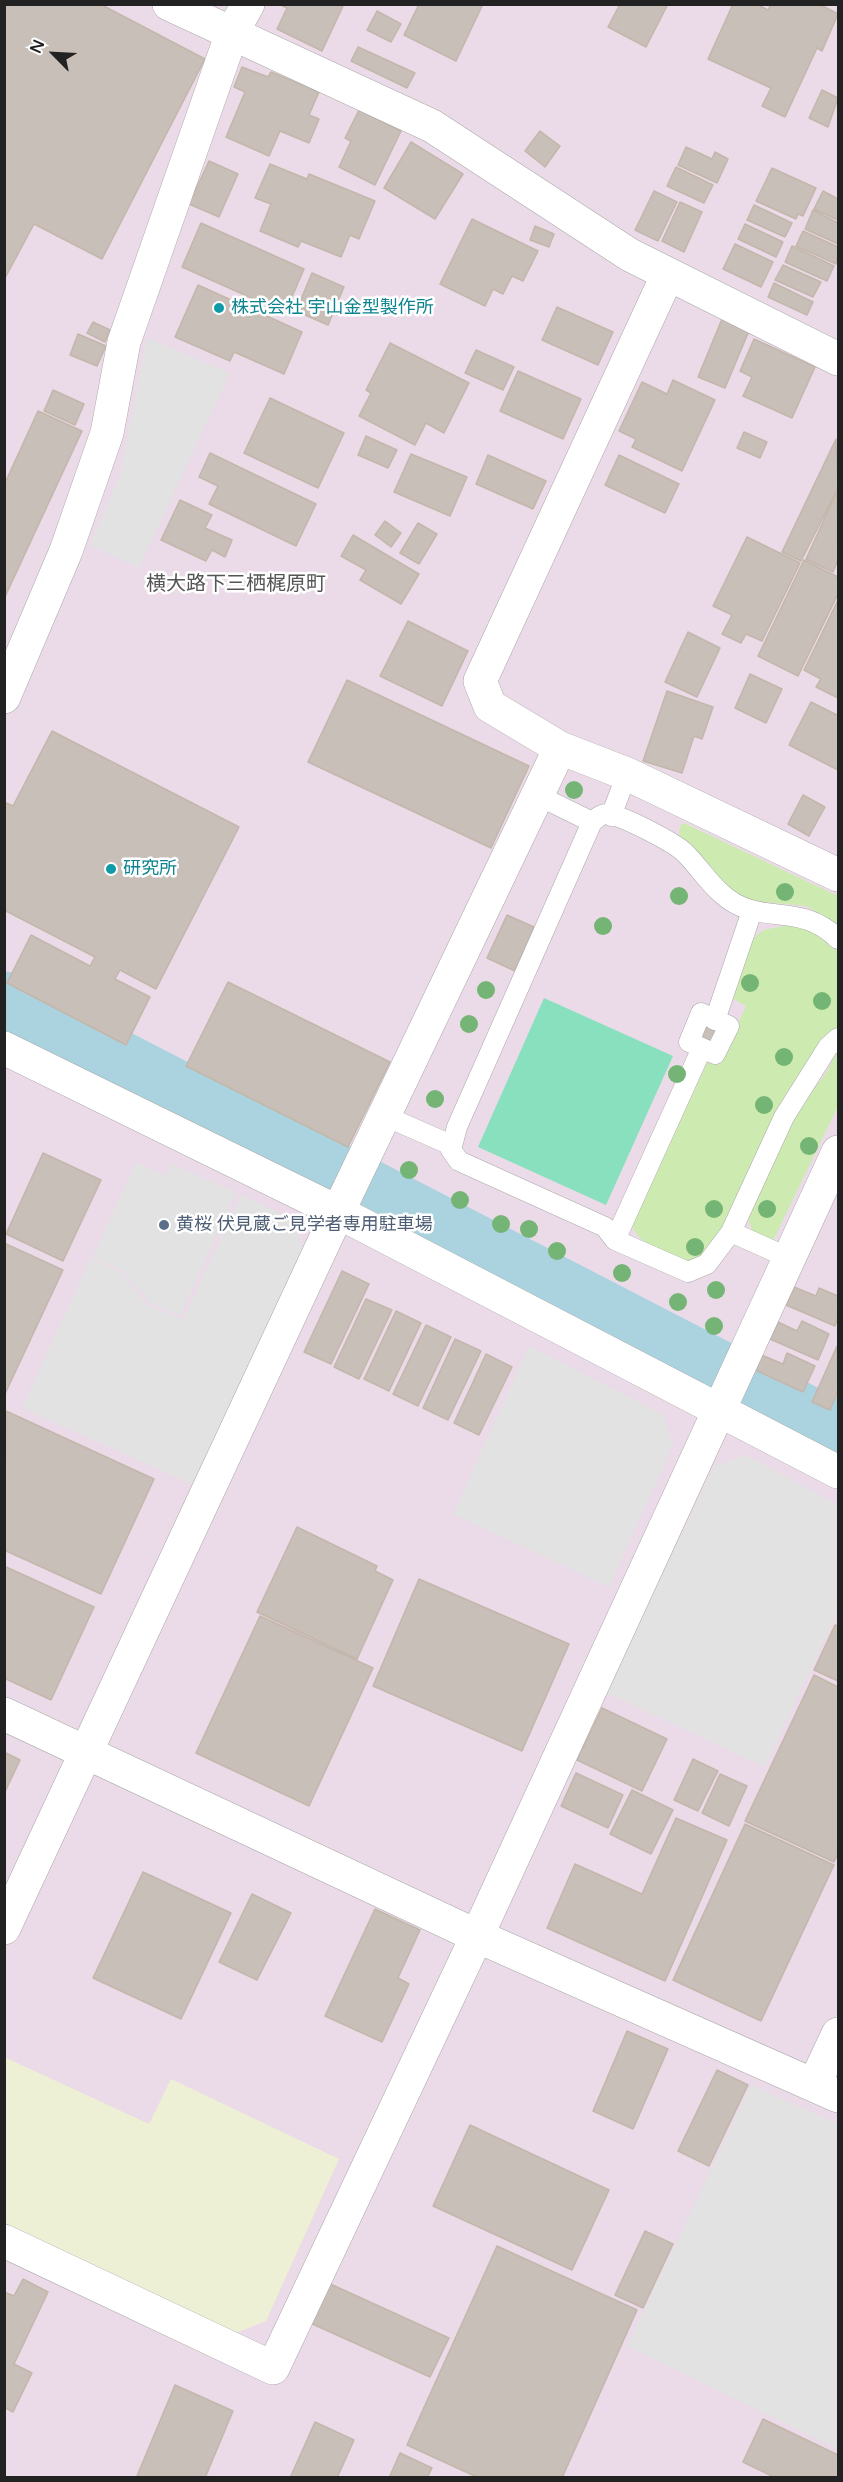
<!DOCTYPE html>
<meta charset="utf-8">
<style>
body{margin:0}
#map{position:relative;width:843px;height:2482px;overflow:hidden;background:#f2efe9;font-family:"Varela Round",sans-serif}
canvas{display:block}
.frame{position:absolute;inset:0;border:6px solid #222;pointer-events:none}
.north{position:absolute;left:24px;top:24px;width:60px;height:60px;-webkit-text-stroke:4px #fff;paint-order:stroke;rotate:294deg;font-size:16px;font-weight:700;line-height:24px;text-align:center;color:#222}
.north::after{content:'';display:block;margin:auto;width:21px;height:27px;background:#222;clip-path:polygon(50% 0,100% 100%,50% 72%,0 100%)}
</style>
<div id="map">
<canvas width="843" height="2482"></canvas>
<div class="frame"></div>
<div class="north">N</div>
</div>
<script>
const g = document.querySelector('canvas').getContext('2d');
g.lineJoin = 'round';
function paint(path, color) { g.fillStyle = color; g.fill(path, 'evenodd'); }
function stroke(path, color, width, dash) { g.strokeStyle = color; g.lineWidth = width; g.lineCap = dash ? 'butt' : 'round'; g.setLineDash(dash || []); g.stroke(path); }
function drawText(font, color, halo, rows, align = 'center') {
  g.font = font + ' "Varela Round","Noto Sans JP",sans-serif'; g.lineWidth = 5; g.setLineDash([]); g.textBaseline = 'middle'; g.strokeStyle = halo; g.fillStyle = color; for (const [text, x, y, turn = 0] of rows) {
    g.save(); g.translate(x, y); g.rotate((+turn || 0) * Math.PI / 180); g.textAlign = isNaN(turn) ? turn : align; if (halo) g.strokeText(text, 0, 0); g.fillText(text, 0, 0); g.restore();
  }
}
paint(new Path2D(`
 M5 5H838V2477L5 2478Z`), '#ebdbe8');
paint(new Path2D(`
 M4 2057 149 2124 171 2079 339 2159 266 2321 236 2333 5 2223Z`), '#eef0d5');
paint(new Path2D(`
 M684 823 838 896V924L806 906 754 901 728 890 711 866 682 841 679 835 680 826Z
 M795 924 810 930 838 952V1028L787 1092 712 1252 690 1263C670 1254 639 1247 632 1225L708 1061 719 1065 746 1006 730 997 753 939 763 930Z
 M838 1050V1106L773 1241 753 1234 748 1217 801 1104 825 1075Z`), '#cdebb0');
paint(new Path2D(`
 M544 998 673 1056 606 1205 478 1147Z`), '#88e0be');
paint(new Path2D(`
 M147 338 230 373 139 568 90 545 120 474Z
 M136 1162 166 1176 171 1164 236 1192 180 1316 150 1303 124 1271 92 1258Z
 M241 1195 292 1219 304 1252 196 1486 22 1408 90 1259 123 1273 146 1304 183 1320Z
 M529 1346 664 1415 673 1445 609 1587 453 1514Z
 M746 1455 838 1505V1611L765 1767 607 1693 714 1466Z
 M751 2085 838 2124V2449L627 2346Z`), '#e2e2e2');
stroke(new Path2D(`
 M4 1006 838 1437`), '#aad3df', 69);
const building = new Path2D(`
 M4 4H100L205 59 102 259 34 224 4 280Z
 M279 4H344L322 51 277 29 287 8Z
 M419 4H483L456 61 404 35Z
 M620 4H668L646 47 608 27Z
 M733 4H756L768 10 771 4H819L838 14 822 51 817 48 785 117 762 106 771 88 708 59Z
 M377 11 401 24 391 42 367 30Z
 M358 47 415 73 407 88 351 61Z
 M242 67 268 77 271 72 319 92 309 115 319 119 309 143 280 131 269 156 226 137 245 92 234 87Z
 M822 90 838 98 828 127 809 118Z
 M359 110 401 131 375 185 339 167 351 141 345 138Z
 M540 131 560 146 545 167 525 151Z
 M411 142 463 174 435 219 384 188Z
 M686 147 712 159 715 152 728 159 717 183 678 165Z
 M209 161 238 174 219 217 189 204Z
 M270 164 307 179 309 174 375 201 359 239 350 235 341 257 301 241 298 247 260 231 271 204 255 198Z
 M676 167 713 185 704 203 667 186Z
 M772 168 816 188 803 216 798 214 796 219 756 201Z
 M654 191 677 202 658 241 635 230Z
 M823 191 838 199V220L814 209Z
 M680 202 702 212 684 252 662 241Z
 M754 205 792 223 785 237 747 220Z
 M813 210 838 223V244L805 229Z
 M472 219 538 251 523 281 512 276 503 294 493 289 485 306 440 284Z
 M201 223 304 269 285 313 182 267Z
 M745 224 783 242 776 257 738 239Z
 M535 226 554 234 549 247 530 240Z
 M803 231 838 247 836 264 796 246Z
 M735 244 773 262 761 287 723 269Z
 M792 246 834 266 827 281 785 262Z
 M783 265 821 282 813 297 775 280Z
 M312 273 344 287 328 325 296 311Z
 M774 283 813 302 807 315 768 297Z
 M198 285 302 332 284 374 234 352 230 361 175 337Z
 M557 307 613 332 598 365 542 340Z
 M722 319 749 331 725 388 698 377Z
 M93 322 110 330 105 342 87 333Z
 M78 334 106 346 97 366 70 355Z
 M754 339 815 367 792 418 743 396 752 377 740 371Z
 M390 343 469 383 444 433 426 423 415 445 359 416 371 393 366 390Z
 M476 350 514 367 503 390 465 373Z
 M518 371 581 399 563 439 500 411Z
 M673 380 715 400 682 471 632 447 636 439 619 431 642 382 667 394Z
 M53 390 84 404 75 425 44 411Z
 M270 398 344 433 318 488 244 453Z
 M38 411 82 431 4 599V485Z
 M744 432 767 442 760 458 737 448Z
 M366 436 397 450 388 468 358 455Z
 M836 439 838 488 801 561 782 552Z
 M210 453 316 504 296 546 209 504 218 486 199 477Z
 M411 454 467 477 450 516 394 492Z
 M488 455 546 481 533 509 476 484Z
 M619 455 679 484 665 513 605 485Z
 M837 491 838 560 833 572 806 559Z
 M180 500 212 515 205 528 232 540 225 557 212 550 206 561 161 540Z
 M385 521 401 533 391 547 375 535Z
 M418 523 437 534 419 564 400 553Z
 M353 535 419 574 401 604 360 580 366 570 341 556Z
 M747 537 800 563 762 641 746 634 741 643 722 634 732 615 713 606Z
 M804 560 838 577V594L798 676 758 656Z
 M838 600V698L816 687 821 679 804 670Z
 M408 621 468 651 442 706 380 676Z
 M688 632 720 648 697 697 665 682Z
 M750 674 782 689 766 723 735 708Z
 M347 680 529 766 491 848 308 762Z
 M667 691 713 707 702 739 694 736 682 773 643 761Z
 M811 702 837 715 838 713V770L789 745Z
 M52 731 239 827 156 989 120 970 115 979 150 997 126 1045 7 983 31 935 90 966 95 957 4 910V802L13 806Z
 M803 795 825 807 809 836 788 824Z
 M507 915 534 927 515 971 487 958Z
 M228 982 390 1062 348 1147 186 1066Z
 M704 1020 722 1027 714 1046 697 1038Z
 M43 1153 101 1180 63 1261 6 1234Z
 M4 1243 63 1270 4 1396Z
 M342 1271 369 1284 331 1364 304 1352Z
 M794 1287 816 1296 819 1288 838 1296V1318L835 1326 786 1305Z
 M366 1299 392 1310 359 1379 334 1367Z
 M396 1311 421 1323 389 1391 364 1379Z
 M802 1321 829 1334 818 1360 770 1339 778 1322 797 1331Z
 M426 1325 451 1337 418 1406 393 1394Z
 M455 1339 481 1351 448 1420 423 1408Z
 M837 1346 838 1391 830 1410 812 1402Z
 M787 1353 815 1366 803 1392 753 1369 759 1354 783 1364Z
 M486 1354 512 1367 479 1435 454 1423Z
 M6 1411 154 1479 101 1594 4 1550Z
 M297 1527 377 1566 375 1571 393 1580 357 1659 257 1612Z
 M4 1566 94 1607 51 1700 4 1678Z
 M419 1579 569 1644 522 1751 373 1686Z
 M260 1616 373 1668 309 1806 196 1753Z
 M835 1625 838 1626V1681L814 1670Z
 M814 1675 838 1687V1853L834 1862 745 1821Z
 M602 1708 667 1739 642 1791 577 1760Z
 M4 1752 20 1760 4 1794Z
 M693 1759 718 1771 698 1811 674 1800Z
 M576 1773 623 1795 608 1828 561 1806Z
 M720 1774 747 1786 729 1826 702 1813Z
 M632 1790 673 1810 651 1854 610 1834Z
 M676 1818 727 1840 665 1981 547 1928 575 1864 642 1894Z
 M745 1824 834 1865 761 2021 673 1980Z
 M143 1872 231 1913 181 2019 93 1978Z
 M252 1894 291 1913 257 1980 219 1962Z
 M375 1909 420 1930 398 1978 409 1984 382 2042 325 2016Z
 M627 2031 668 2049 633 2129 593 2111Z
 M717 2070 748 2085 709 2166 678 2151Z
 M470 2125 609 2190 572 2270 433 2206Z
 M645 2231 673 2244 643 2308 615 2295Z
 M497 2246 637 2310 562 2478H479L407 2445Z
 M23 2279 48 2292 14 2364 32 2373 13 2412 4 2407V2292L14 2296Z
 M326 2282 449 2338 430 2377 308 2322Z
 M175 2385 233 2411 205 2478H141L137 2476Z
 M763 2419 838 2455V2478H776L743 2462Z
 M315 2422 354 2440 337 2478H290Z
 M400 2453 432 2468 427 2478H389Z`);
paint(building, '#c7bfb8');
stroke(building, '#c4b6ab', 1.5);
const lane = new Path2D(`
 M537 795 592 822
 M611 816 627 774
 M838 939C800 900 759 928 722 894 708 882 698 866 685 853 675 843 622 815 607 814 602 813 596 819 592 822L457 1127 451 1150 459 1161 605 1227 615 1240 688 1272 707 1264 731 1232 784 1117 828 1047 838 1038
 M715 1020 752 911
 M385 1116 451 1145
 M731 1232 789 1258
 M615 1240 702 1048 689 1042 701 1013 729 1026 715 1054 702 1048`);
const street = new Path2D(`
 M169 4 432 126 630 255 838 359
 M668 274 480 681 490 706 560 748 627 774 838 875
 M4 697 66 551 107 433 124 342 232 33 248 4
 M4 1048 338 1212 838 1472
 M4 1714 477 1936 838 2096
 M4 1928 338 1212 560 748
 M814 2085 838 2034
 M4 2241 273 2368 477 1936 838 1152`);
stroke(lane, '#a9a9a9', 21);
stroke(street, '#a9a9a9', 34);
stroke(lane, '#fff', 20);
stroke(street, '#fff', 33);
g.fillStyle = '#74b475';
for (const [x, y] of [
 [574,790],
 [785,892],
 [679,896],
 [603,926],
 [750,983],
 [486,990],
 [822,1001],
 [469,1024],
 [784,1057],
 [677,1074],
 [435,1099],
 [764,1105],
 [809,1146],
 [409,1170],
 [460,1200],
 [714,1209],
 [767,1209],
 [501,1224],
 [529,1229],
 [695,1247],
 [557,1251],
 [622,1273],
 [716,1290],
 [678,1302],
 [714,1326]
]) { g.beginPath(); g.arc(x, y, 9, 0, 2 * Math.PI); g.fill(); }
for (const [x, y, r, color] of [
 [219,308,6,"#0f9aa8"],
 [111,869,6,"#0f9aa8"],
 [164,1225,6,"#5c6f8a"]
]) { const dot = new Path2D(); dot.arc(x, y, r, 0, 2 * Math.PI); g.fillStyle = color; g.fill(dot); stroke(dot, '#fff', 2); }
drawText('18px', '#0d838f', '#fff', [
 ["株式会社 宇山金型製作所",231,308],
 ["研究所",123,869]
], 'left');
drawText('18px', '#4e5e75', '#fff', [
 ["黄桜 伏見蔵ご見学者専用駐車場",176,1225]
], 'left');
drawText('20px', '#555', '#fff', [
 ["横大路下三栖梶原町",236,585]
]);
</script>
